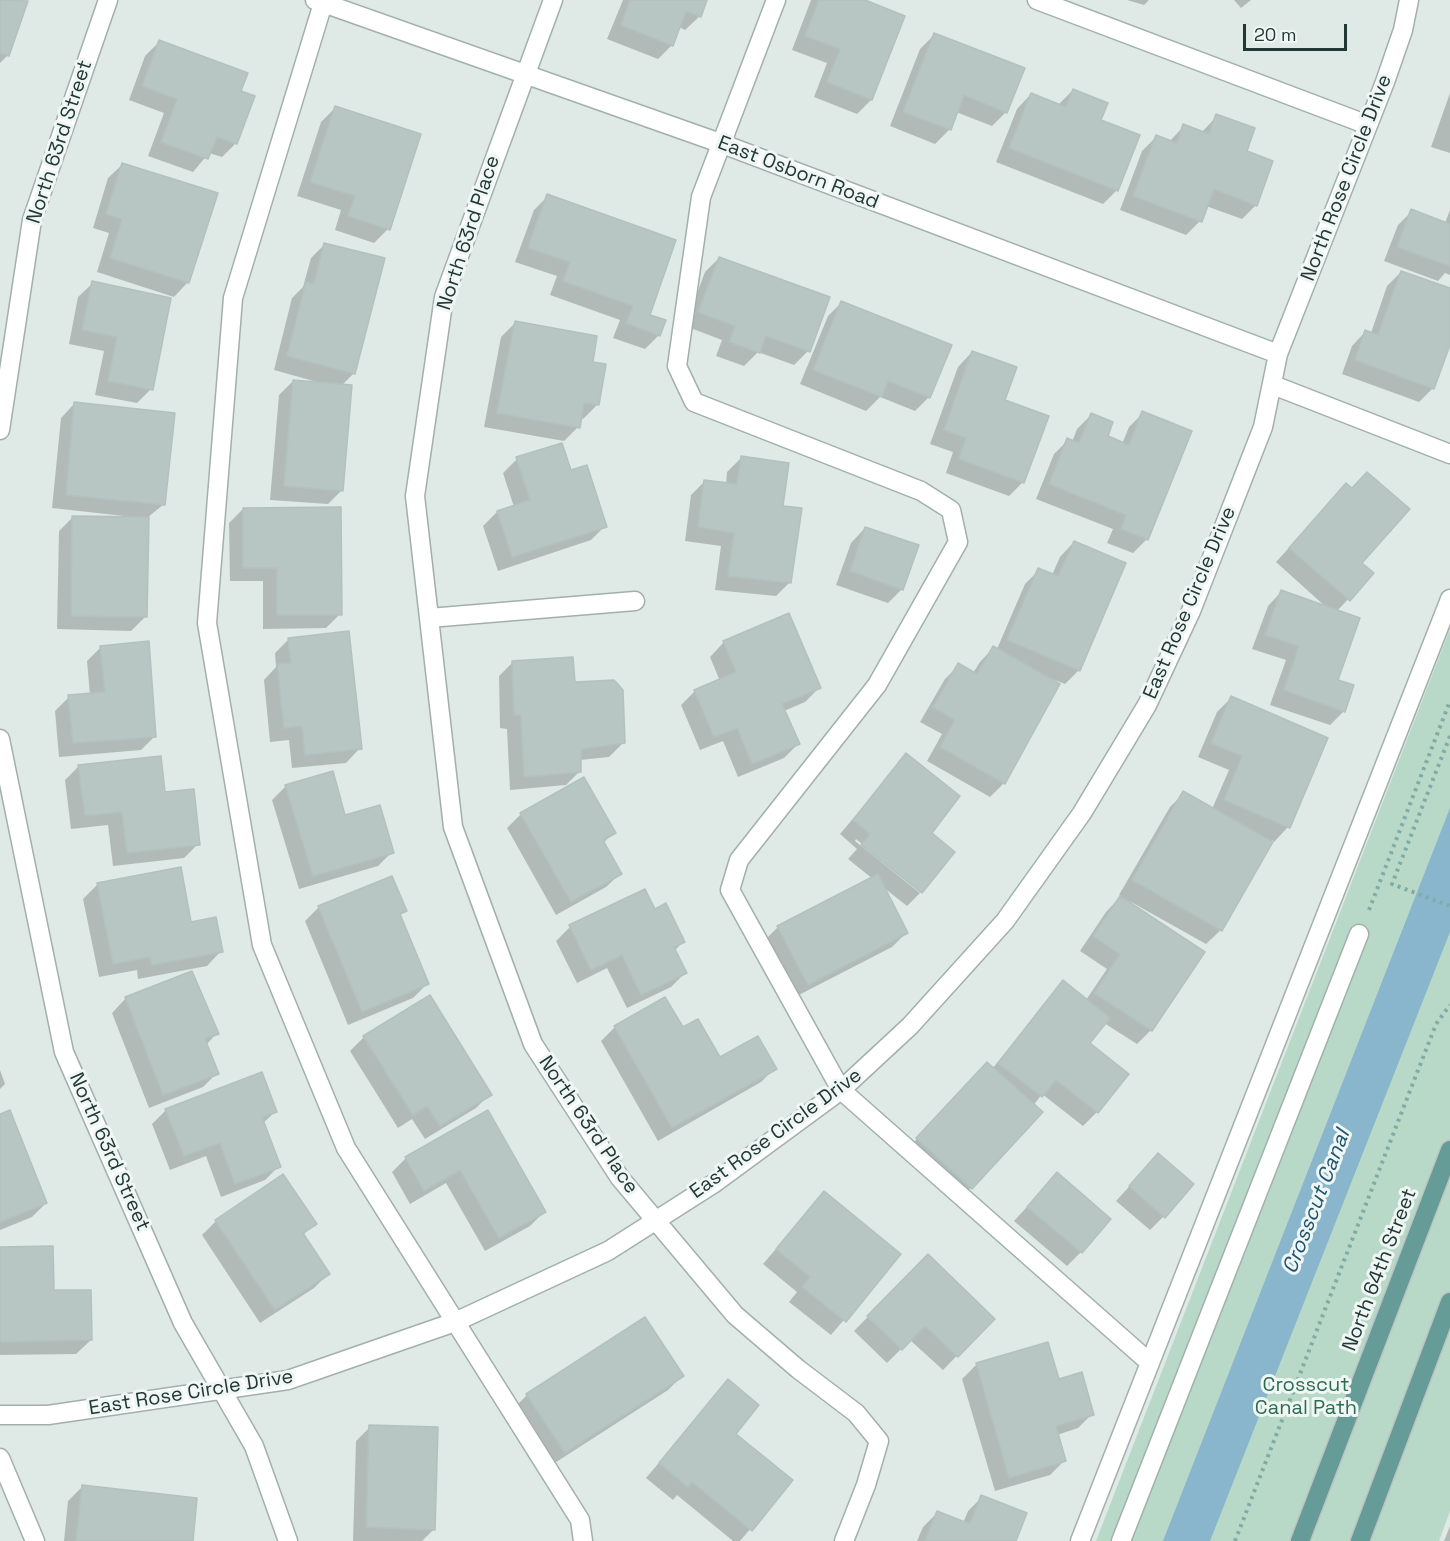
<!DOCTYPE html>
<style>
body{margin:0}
#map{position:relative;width:1450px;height:1541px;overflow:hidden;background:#dfe9e6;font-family:"Space Grotesk",sans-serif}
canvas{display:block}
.scale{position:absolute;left:1243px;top:24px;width:104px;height:27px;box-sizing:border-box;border:3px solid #213835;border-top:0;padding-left:8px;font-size:18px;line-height:21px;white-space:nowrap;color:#213835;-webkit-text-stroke:4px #eff6f4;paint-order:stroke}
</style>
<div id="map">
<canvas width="1450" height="1541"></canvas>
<div class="scale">20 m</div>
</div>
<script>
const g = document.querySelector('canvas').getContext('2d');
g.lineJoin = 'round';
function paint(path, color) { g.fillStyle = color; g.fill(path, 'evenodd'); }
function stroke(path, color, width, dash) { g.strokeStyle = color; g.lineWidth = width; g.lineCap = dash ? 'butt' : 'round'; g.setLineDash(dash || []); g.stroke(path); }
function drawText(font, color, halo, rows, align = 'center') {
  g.font = font + ' "Space Grotesk",sans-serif'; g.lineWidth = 6; g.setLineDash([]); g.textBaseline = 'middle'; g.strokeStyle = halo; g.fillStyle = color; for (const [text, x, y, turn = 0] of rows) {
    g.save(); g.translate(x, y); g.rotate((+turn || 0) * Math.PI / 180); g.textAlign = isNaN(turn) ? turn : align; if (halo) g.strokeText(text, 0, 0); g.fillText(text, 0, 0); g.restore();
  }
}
paint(new Path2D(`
 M1450 629V1511L1439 1541H1096Z`), '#b8d9c7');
paint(new Path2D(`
 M1450 808V932L1210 1541H1163Z`), '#89b6cc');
paint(new Path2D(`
 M0 0 26 2 8 55 0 63Z
 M623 0H706L700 16 685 30 679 27 672 45 658 59 607 39Z
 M811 0H861L871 100 857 114 814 97 827 63 792 50Z
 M1127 0H1149L1144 5Z
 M1234 0H1251L1241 8Z
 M934 35 1006 112 992 126 956 112 949 130 935 144 890 126 920 49Z
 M159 42 239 92 236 143 222 157 209 153 193 172 148 156 164 113 129 100 145 56Z
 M1073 90 1117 190 1103 204 996 162 1017 109 1031 94 1058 105Z
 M1450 93V153L1431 147Z
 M335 108 388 229 374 243 335 230 341 210 297 196 321 122Z
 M1217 116 1245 152 1256 205 1242 219 1206 206 1200 221 1186 235 1120 210 1142 151 1156 137 1169 142 1184 126 1201 133Z
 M123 164 188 282 174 297 97 272 109 233 93 228 108 178Z
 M548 196 648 316 659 335 645 349 613 338 620 320 550 295 557 276 515 262 534 210Z
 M1450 210V275L1445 273 1438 281 1384 261 1398 225 1412 211 1445 223Z
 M325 244 354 373 341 386 342 490 328 504 270 500 279 395 293 381 317 382 274 370 292 298 303 287 311 258Z
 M719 258 808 351 794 365 758 352 744 366 716 356 722 340 685 326 705 272Z
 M1401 272 1450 290V341L1433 388 1419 402 1342 374 1352 346 1366 331 1371 333 1387 286Z
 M93 283 151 389 137 403 95 395 104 351 69 344 78 297Z
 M842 302 929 397 915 411 880 397 866 411 800 384 828 316Z
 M515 323 591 363 597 405 583 419 580 418 578 427 564 441 484 427 501 337Z
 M972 352 1003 401 1023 482 1009 496 946 473 953 452 930 444 958 367Z
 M75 403 164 504 147 518 145 617 131 631 57 629 59 531 73 517 124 518V516L52 508 61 418Z
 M1143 413 1147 539 1133 553 1107 543 1113 529 1036 499 1054 454 1068 440 1072 442 1077 429 1091 415 1106 437 1122 444 1129 427Z
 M741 458 781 507 790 582 776 596 715 590 721 546 685 541 691 495 705 481 726 484 727 472Z
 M517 459 570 472 605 526 591 540 498 571 483 526 497 512 514 507 503 473Z
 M1346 485 1360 564 1372 574 1337 611 1336 681 1344 711 1330 725 1270 705 1286 660 1252 649 1268 606 1282 591 1327 608 1276 562Z
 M243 509 340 614 326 628 263 629V581H230L229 523Z
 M865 528 902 589 888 603 836 585 851 543Z
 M1074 542 1079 670 1065 684 1052 679 1004 783 990 797 927 761 942 734 920 722 945 679 959 665 973 673 980 662 994 647 997 649 1025 584 1039 570 1052 575 1060 557Z
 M289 639 360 748 346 763 292 768 289 740 270 742 264 680 276 667 275 653Z
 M724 642 819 688 805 702 784 711 798 744 784 758 738 777 723 741 700 750 681 705 695 691 720 681 710 657Z
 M101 647 155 736 141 750 59 757 55 711 69 697 90 695 87 661Z
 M513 662 573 684 623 743 609 757 580 760V771L566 785 510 790 507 729 500 728 499 676Z
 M1231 698 1326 738 1288 827 1274 842 1272 840 1221 930 1206 944 1131 902 1129 904 1203 952 1151 1030 1137 1044 1104 1023 1088 1044 1097 1112 1083 1126 1042 1094 971 1188 957 1202 904 1153 973 1078 992 1069 1063 982 1086 1000 1107 969 1080 951 1106 912 1121 896 1119 895 1170 807 1184 793 1212 809 1229 770 1198 757 1217 712Z
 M907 755 929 833 922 891 856 839 855 841 920 893 907 906 883 887 906 933 892 947 793 998 764 941 778 927 873 879 848 859 857 849 840 834Z
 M79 766 164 794 198 844 184 858 113 866 108 825 71 829 65 780Z
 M286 786 344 817 392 852 378 866 299 889 272 800Z
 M521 814 614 833 603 843 621 873 606 887 556 915 507 828Z
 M179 869 189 924 221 951 207 966 138 979 137 970 99 977 83 899 97 885Z
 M319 907 405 911 399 916 427 984 413 998 348 1025 305 921Z
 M654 911 683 942 674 951 685 973 671 987 627 1008 607 968 577 983 556 941 570 927Z
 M126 998 217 1033 206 1045 217 1073 203 1087 149 1108 112 1013Z
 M615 1027 682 1030 720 1059 775 1068 761 1082 658 1141 601 1041Z
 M364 1037 490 1094 476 1108 425 1139 412 1119 398 1128 350 1051Z
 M0 1070 5 1084 0 1089Z
 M166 1110 275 1112 263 1123 279 1166 265 1180 221 1197 206 1156 170 1170 152 1124Z
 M487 1112 544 1212 530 1226 485 1251 446 1183 410 1204 392 1172 406 1158Z
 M0 1116 46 1203 32 1217 0 1230Z
 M1158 1155 1164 1216 1150 1230 1116 1201Z
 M1057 1174 1081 1252 1067 1266 1014 1221Z
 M824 1193 899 1255 831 1335 789 1302 797 1292 763 1264Z
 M216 1221 315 1223 303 1235 328 1274 314 1288 260 1323 202 1235Z
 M0 1248 53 1292 91 1340 76 1354 0 1355Z
 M928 1256 993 1319 943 1370 910 1340 887 1363 854 1331Z
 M977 1364 1058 1381 1092 1414 1078 1428 1057 1435 1064 1461 1050 1475 995 1491 962 1379Z
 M682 1376 668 1390 550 1466 513 1409 527 1395Z
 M728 1381 734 1434 791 1481 740 1541H733L677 1495 673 1500 646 1478Z
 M370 1427 434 1529 422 1541H353L356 1441Z
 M82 1487 191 1541H64L68 1501Z
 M982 1497 1014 1541H917L923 1527 937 1513 963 1523 968 1511Z
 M1450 1526V1541H1444Z`), '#0003');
const building = new Path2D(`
 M0 0 28 1 9 56 0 53Z
 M630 0H707L701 17 686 11 673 46 621 25Z
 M819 0H865L905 16 872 100 827 82 840 49 805 36Z
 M934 33 1025 68 1007 113 964 95 951 130 903 112Z
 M159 40 248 73 241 91 255 96 237 144 217 137 208 159 161 142 177 99 142 86Z
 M1073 89 1108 103 1101 120 1140 135 1118 191 1009 148 1031 93 1066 107Z
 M335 106 421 134 390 230 348 216 355 196 310 182Z
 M1216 114 1255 128 1247 151 1273 161 1257 206 1214 189 1202 222 1133 196 1156 135 1177 143 1183 124 1209 134Z
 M122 163 218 193 189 283 110 258 122 219 106 214Z
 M547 194 676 240 650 315 666 320 660 336 626 323 633 306 563 281 570 262 528 248Z
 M1411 209 1450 224V266L1397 247Z
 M324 243 385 258 355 374 287 356 306 282 314 284Z
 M719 257 830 297 810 352 766 336 760 353 729 342 735 326 698 312Z
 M1401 271 1450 288V345L1434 389 1355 360 1365 330 1378 335Z
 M92 281 171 298 153 390 108 381 117 337 82 330Z
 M841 301 952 345 930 398 888 381 882 397 813 370Z
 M515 321 597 336 593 362 606 364 599 405 584 403 580 428 497 413Z
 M972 351 1017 367 1005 400 1049 416 1024 483 959 459 966 438 944 430Z
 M293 380 352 385 343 491 284 486Z
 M74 402 175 413 165 505 66 495Z
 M1142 411 1192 431 1148 540 1121 529 1126 515 1049 484 1067 438 1079 443 1091 413 1113 422 1108 436 1129 445Z
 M562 443 571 470 587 465 607 527 512 557 497 511 530 500 516 457Z
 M741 456 789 463 783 506 802 508 791 583 728 576 734 533 698 527 704 480 737 484Z
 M1367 472 1410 509 1362 563 1374 573 1350 601 1289 548 1346 483 1352 488Z
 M341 507 342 615H277V568H243V508Z
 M72 516 149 517 147 617 71 616Z
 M865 527 919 545 903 590 850 571Z
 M1074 541 1126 563 1080 671 1007 640 1038 568 1058 576Z
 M1281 590 1360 618 1338 680 1354 685 1345 712 1284 690 1299 646 1265 635Z
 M789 613 821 688 782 704 800 744 752 764 737 728 714 737 694 690 736 672 723 641Z
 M349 631 362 749 305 755 302 726 284 728 277 664 291 663 288 638Z
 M149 641 156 737 73 743 68 695 105 692 100 646Z
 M993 646 1060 684 1005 784 940 747 955 720 933 707 958 663 977 674Z
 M573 657 575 682 614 680 623 690 625 743 581 749V772L524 777 521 715H514L512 661Z
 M1231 696 1328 738 1290 828 1224 800 1242 756 1211 743Z
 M906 753 960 796 932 833 955 852 922 893 861 845 870 834 853 820Z
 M161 756 165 792 194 789 200 845 127 853 122 812 85 816 78 765Z
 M333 771 345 815 380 805 394 853 313 876 285 785Z
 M584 777 616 833 603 840 622 874 571 902 520 813Z
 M1183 791 1273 842 1222 931 1132 880Z
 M181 867 191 922 216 917 223 952 152 965 150 957 113 964 97 883Z
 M878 874 908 933 808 985 777 926Z
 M392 876 407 911 400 914 429 984 362 1012 318 906Z
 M645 889 655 909 666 903 685 942 674 947 687 973 641 995 622 955 591 970 569 925Z
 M1120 896 1205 952 1152 1031 1094 993 1120 954 1093 936Z
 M192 971 219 1034 205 1039 219 1074 163 1095 125 997Z
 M1063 980 1110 1018 1090 1043 1129 1074 1098 1113 1056 1080 1042 1097 998 1063Z
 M430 995 492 1095 440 1126 427 1106 413 1115 363 1036Z
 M665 997 683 1027 698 1019 720 1057 758 1036 777 1069 672 1128 614 1026Z
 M987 1062 1043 1112 972 1189 916 1138Z
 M262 1072 277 1112 262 1117 281 1167 235 1184 220 1143 184 1156 165 1109Z
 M10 1110 47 1203 0 1222V1114Z
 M488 1110 546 1212 499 1238 460 1170 424 1191 405 1157Z
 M1158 1153 1194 1184 1165 1218 1129 1186Z
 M1057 1172 1111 1219 1082 1253 1027 1207Z
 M283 1174 317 1224 303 1233 330 1274 275 1310 215 1220Z
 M824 1191 901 1254 846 1322 802 1287 810 1277 776 1249Z
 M53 1246 54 1290H91L92 1340 0 1342V1247Z
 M928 1254 995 1319 958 1357 925 1326 902 1350 867 1316Z
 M645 1317 684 1376 565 1453 526 1394Z
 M1048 1342 1059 1379 1082 1372 1094 1415 1056 1426 1066 1461 1009 1478 976 1363Z
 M728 1379 759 1405 736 1434 793 1480 752 1531 692 1482 688 1487 659 1463Z
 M369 1425 438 1427 435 1530 366 1527Z
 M82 1485 197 1498 193 1541H76Z
 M981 1495 1027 1513 1016 1541H925L937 1511 970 1524Z`);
paint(building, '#b7c6c3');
stroke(building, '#b1c2be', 1.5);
const minor = new Path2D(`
 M315 0 720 143 1278 354
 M324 0 233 298 207 623 262 945 346 1148 580 1520 583 1541
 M553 0 444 297 415 496 453 827 533 1044 620 1178 735 1315 798 1369 856 1413 879 1441 866 1485 844 1541
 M776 0 701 197 677 366 694 402 921 491 951 510 958 542 877 685 739 860 730 890 841 1090 1149 1362
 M1037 0 1368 125
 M1273 385 1450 454
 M0 430 32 220 108 0
 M429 618 635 601
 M0 739 64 1052 183 1323 254 1446 288 1541
 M0 1415H48L288 1380 455 1322 608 1251 713 1184 841 1090 910 1026 1005 921 1082 813 1147 705 1191 611 1263 427 1278 354 1385 82 1403 30 1409 0
 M0 1458 35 1541
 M1080 1541 1450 599
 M1121 1541 1359 934`);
const major = new Path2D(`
 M1300 1541 1450 1150
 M1360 1541 1450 1302`);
stroke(minor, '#a2b0ad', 21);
stroke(major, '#bcc3c2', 21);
stroke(new Path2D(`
 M1450 736 1392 884 1450 906
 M1369 910 1450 701
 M1235 1541 1436 1024 1450 1005`), '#81aba5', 4, [3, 4.5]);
stroke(minor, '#fff', 18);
stroke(major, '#659c97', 18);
drawText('20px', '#213835', '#eff6f4', [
 ["North 63rd Street",60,142,-72],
 ["East Osborn Road",798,173,21],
 ["North Rose Circle Drive",1347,178,-69],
 ["North 63rd Place",469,233,-72],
 ["East Rose Circle Drive",1190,603,-67],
 ["North 63rd Place",588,1125,56],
 ["East Rose Circle Drive",776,1134,-36],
 ["North 63rd Street",109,1152,66],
 ["North 64th Street",1380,1270,-69],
 ["East Rose Circle Drive",191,1393,-9]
]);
drawText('20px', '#2e6c50', '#eff6f4', [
 ["Crosscut",1306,1386],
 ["Canal Path",1306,1409]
]);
drawText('italic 21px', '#1f5470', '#eff6f4', [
 ["Crosscut Canal",1317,1202,-69]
]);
</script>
